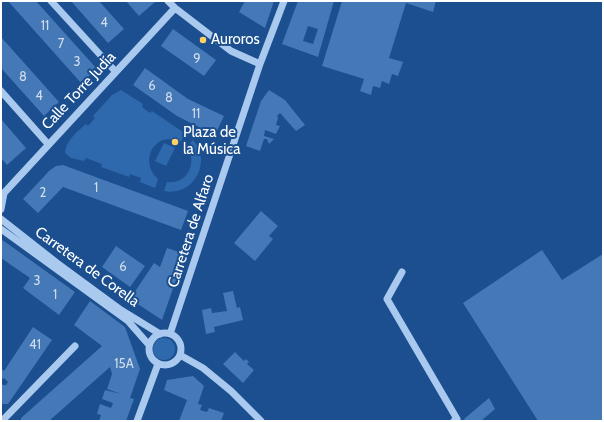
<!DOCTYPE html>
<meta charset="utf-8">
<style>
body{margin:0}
#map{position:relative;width:604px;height:422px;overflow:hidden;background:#1b4f8f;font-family:Cabin,sans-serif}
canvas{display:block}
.frame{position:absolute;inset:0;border:2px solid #fff;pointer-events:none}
</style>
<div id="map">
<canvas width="604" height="422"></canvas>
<div class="frame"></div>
</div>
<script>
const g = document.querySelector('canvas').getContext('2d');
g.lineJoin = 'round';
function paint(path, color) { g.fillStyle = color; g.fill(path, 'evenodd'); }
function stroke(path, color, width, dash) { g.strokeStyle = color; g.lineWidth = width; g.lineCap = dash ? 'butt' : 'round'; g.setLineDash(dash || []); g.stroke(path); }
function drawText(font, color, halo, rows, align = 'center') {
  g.font = font + ' Cabin,sans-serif'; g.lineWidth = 4; g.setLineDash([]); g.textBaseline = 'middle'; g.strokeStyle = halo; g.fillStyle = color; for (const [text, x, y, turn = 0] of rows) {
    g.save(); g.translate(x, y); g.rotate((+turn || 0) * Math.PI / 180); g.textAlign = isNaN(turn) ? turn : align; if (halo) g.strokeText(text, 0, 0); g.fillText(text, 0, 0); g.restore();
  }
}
paint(new Path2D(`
 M121 90 143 104 142 107 150 113 152 111 186 134 180 142C155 130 138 161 158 179L155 188 140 182 141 178 130 174 129 177 101 167 102 164 86 158 84 161 71 158 65 153C66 140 77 132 86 124L88 126 95 118 93 116 112 95Z
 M193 140C213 162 193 197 164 191L167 182C187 185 198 163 187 147Z
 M164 143 175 148 166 166 155 161Z
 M153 349a11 11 0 1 1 22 0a11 11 0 1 1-22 0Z`), '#2e69ad');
paint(new Path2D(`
 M8 1H36L97 69 81 83Z
 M71 1H99L124 29 108 43Z
 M126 1H154L155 2 139 16Z
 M245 1H274L265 28 239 12Z
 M298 1H334L318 57 282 44ZM308 26 318 29 313 44 303 41Z
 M342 1H436L433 12 406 3 389 58 403 62 398 76 392 74 389 84 382 81 380 88 373 86 371 95 360 91 364 79 322 66Z
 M173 29 216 60 204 76 161 46Z
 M1 37 59 102 44 116 1 68Z
 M145 68 188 99 224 116 215 135 177 116 133 85Z
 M269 90 285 100 305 125 296 131 280 113 277 116 278 118 276 125 280 126 276 134 265 130 264 136 274 139 269 144 267 139H264L260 151 246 146 261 101Z
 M1 119 26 148 7 165 1 158Z
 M63 165 188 211 181 230 63 187 38 213 23 199 49 171 56 166Z
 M261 211 278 226 269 236 273 239 255 261 234 243Z
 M1 239 75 292 59 315 23 288 30 278 1 258Z
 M116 246 145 266 130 287 102 267Z
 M167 248 185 254 162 320 130 299 154 263 160 267Z
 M542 250 562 280 603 254V421H538L463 303Z
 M233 291 237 308 240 307 243 320 214 327 215 332 206 334 202 310 211 308 212 313 227 311 223 293Z
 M90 301 125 327 140 369 130 398 134 399 126 421H99L101 415 97 414 100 404 111 408 113 403 102 399 105 390 121 394 107 389 112 374 110 367 49 421H21V418L102 346 74 325Z
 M33 327 52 340 8 404H3L1 402V383L3 385H6L8 382 4 378 1 380V368L4 371Z
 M235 352 244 361 246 359 249 362 247 364 254 370 243 383 223 364Z
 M193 376 204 386 198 404 202 405 200 410 207 412 209 408 224 413 221 421H179L187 400 164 390 167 380Z
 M489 398 495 409 481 421H466L464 419Z`), '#4478b7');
stroke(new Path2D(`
 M51 1 115 71
 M168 1 175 8 231 51 260 64
 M1 91 48 144
 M1 209 4 193 175 8
 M1 219 57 263 121 310 160 334
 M1 229 128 321 149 345
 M402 272 387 299 457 419 454 421
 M149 349a16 16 0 1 1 32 0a16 16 0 1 1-32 0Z
 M170 334 260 64 284 1
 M180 355 203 368 231 391 261 421
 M2 421 75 346
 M137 421 158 364`), '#a9c9ee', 7);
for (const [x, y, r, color] of [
 [203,40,4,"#ffd166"],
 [175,142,4,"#ffd166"]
]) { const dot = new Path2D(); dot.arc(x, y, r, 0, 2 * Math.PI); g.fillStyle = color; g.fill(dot); stroke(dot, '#1b4f8f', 1.5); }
drawText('13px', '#d0dded', null, [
 ["4",104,23],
 ["11",45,26],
 ["7",61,44],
 ["9",197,59],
 ["3",77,62],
 ["8",23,77],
 ["6",152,86],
 ["4",39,96],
 ["8",169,98],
 ["11",196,114],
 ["1",96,188],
 ["2",43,193],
 ["6",123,267],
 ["3",37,281],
 ["1",55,295],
 ["41",35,345],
 ["15A",124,364]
]);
drawText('15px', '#fff', '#1b4f8f', [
 ["Auroros",211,40],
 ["Plaza de",183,133],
 ["la Música",183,150]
], 'left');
drawText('15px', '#fff', '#1b4f8f', [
 ["Calle Torre Judía",79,91,-47],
 ["Carretera de Alfaro",191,231,-72],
 ["Carretera de Corella",87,267,36]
]);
</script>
